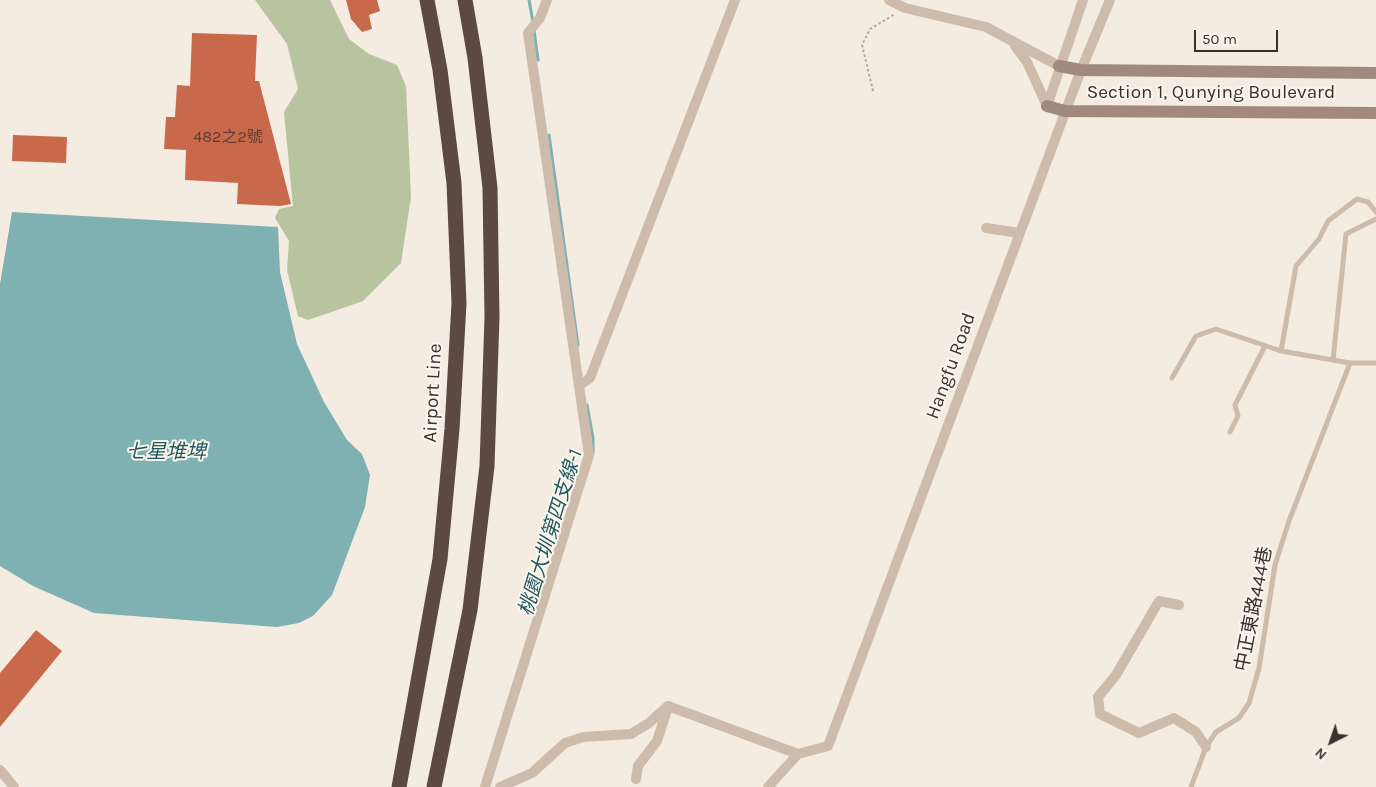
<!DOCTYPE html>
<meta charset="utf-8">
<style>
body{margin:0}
#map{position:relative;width:1376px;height:787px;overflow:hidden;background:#f4ebe1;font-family:Karla,sans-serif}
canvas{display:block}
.north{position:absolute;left:1306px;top:717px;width:50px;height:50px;-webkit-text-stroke:4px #fbf5ee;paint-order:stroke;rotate:221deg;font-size:14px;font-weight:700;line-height:20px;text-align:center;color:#3b302b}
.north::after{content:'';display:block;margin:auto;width:18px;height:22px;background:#3b302b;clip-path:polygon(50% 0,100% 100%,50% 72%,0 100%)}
.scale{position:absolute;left:1194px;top:30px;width:84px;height:22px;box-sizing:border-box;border:2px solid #3b302b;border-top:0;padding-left:6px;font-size:15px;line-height:18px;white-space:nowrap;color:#3b302b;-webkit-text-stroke:4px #fbf5ee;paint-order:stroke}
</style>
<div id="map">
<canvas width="1376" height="787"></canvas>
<div class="north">N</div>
<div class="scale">50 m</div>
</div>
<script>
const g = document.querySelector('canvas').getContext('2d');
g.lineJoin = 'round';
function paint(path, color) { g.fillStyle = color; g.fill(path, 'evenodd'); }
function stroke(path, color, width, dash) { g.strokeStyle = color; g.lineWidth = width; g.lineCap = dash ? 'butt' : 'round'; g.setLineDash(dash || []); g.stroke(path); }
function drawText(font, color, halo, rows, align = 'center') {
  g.font = font + ' Karla,"Noto Sans TC",sans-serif'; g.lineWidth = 4; g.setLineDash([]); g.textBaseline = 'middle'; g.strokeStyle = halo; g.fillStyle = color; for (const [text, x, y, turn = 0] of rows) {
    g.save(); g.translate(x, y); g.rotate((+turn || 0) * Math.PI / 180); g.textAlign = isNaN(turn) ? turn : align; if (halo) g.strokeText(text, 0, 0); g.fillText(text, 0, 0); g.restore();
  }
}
paint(new Path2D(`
 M255 0H330L349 39 369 54 397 65 406 86 411 197 401 263 363 301 308 320 298 316 287 270 289 241 275 218 279 209 293 206 284 112 298 89 287 44Z`), '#b8c4a0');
paint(new Path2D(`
 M12 212 278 227 280 272 297 344 324 402 347 440 362 454 370 475 365 507 332 595 313 616 299 623 277 627 94 613 33 586 0 566V284Z`), '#7fb0b2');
stroke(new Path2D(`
 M529 0 533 22
 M534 30 538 60
 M549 135 578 345
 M587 405 593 438V454`), '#7fb0b2', 3);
paint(new Path2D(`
 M346 0H377L380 11 369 15 372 29 362 32 351 19Z
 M192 33 257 35 255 81H259L291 204 280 206 237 204 238 183 185 180 186 150 164 149 166 117H175L177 85 190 86Z
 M13 135 67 137 66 163 12 161Z
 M36 630 62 651 0 727V673Z`), '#c8694b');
stroke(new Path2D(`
 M873 91 862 45 870 29 895 14`), '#b9a596', 2, [2.5, 2.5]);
stroke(new Path2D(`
 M1281 351 1296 266 1319 239 1328 221 1357 199 1368 202 1376 212
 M1333 360 1346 234 1376 219
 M1172 378 1196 336 1216 329 1281 351 1350 363
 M1230 432 1238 416 1235 405 1265 346
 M1191 787 1206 747 1216 732 1239 718 1249 703 1259 668 1275 565 1289 521 1350 363H1376`), '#cdbbac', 5);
stroke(new Path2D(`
 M889 0 905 8 986 27 1059 66
 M1015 46 1027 62 1047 106
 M1047 106 1083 0
 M986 228 1020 233
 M580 385 590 378 735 0
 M1179 605 1159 601 1116 675 1098 697 1100 714 1139 733 1174 718 1196 732 1206 747
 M0 770 14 787
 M636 779 638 766 657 741 667 710
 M485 787 589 455 528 33 540 18 547 0
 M500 787 532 773 565 743 583 737 631 734 649 723 668 706 798 754
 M768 787 798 754 828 746 1081 70 1110 0`), '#cdbbac', 10);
stroke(new Path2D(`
 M1059 66 1081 70 1376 73
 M1047 106 1065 111 1376 113`), '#a18a7d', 12);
stroke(new Path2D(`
 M399 787 440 559 452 429 459 303 454 183 440 70 427 0
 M434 787 470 610 487 466 492 317 490 188 475 58 465 0`), '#5c4a42', 15);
drawText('16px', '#5e3e33', null, [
 ["482之2號",228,137]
]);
drawText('19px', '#3b302b', '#fbf5ee', [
 ["Section 1, Qunying Boulevard",1211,93],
 ["Hangfu Road",951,366,-70],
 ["Airport Line",433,393,-87],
 ["中正東路444巷",1254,609,-79]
]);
drawText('italic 20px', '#1f5a5e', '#fbf5ee', [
 ["七星堆埤",166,452],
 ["桃園大圳第四支線-1",551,533,-73]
]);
</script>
